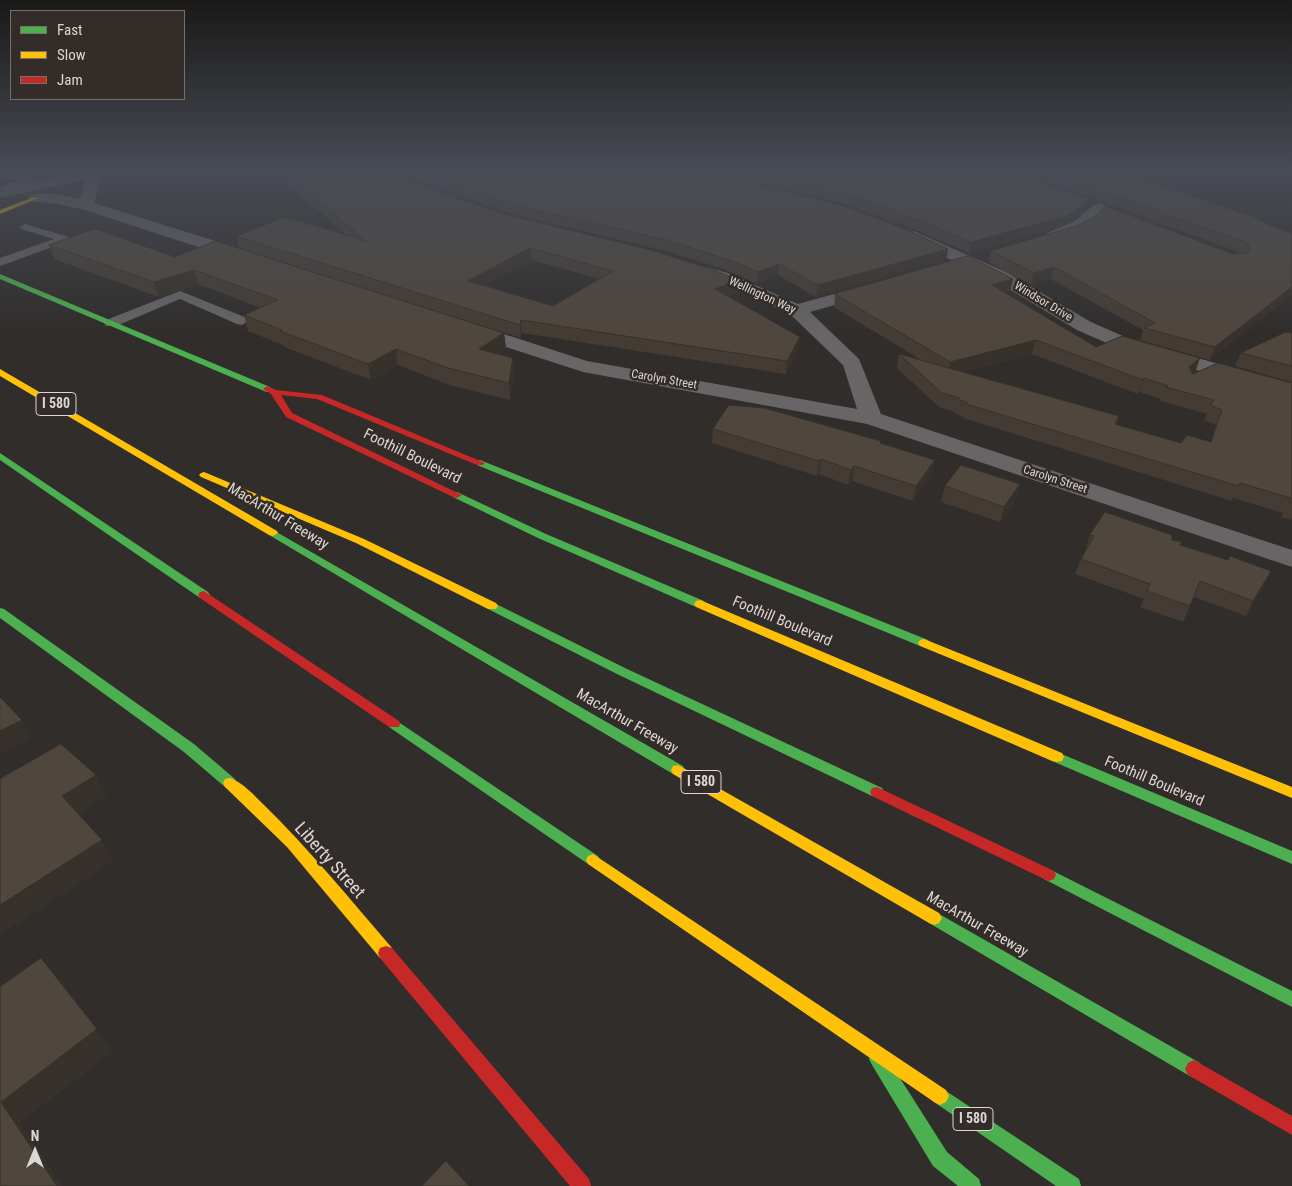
<!DOCTYPE html>
<style>
body{margin:0}
#map{position:relative;width:1292px;height:1186px;overflow:hidden;background:#302d2b;font-family:"Roboto Condensed",sans-serif}
canvas{display:block}
.legend{position:absolute;left:10px;top:10px;width:175px;height:90px;box-sizing:border-box;background:#332c28;border:1px solid #76706d;margin:0;padding:6px 9px;list-style:none;font-size:15px;color:#dbd7d4}
.legend li{display:flex;align-items:center;gap:10px;height:25px}
.legend b{width:25px;border:1px solid #76706d}
.north{position:absolute;left:10px;top:1126px;width:50px;height:50px;-webkit-text-stroke:4px #332c28;paint-order:stroke;rotate:0deg;font-size:14px;font-weight:700;line-height:20px;text-align:center;color:#dbd7d4}
.north::after{content:'';display:block;margin:auto;width:18px;height:22px;background:#dbd7d4;clip-path:polygon(50% 0,100% 100%,50% 72%,0 100%)}
</style>
<div id="map">
<canvas width="1292" height="1186"></canvas>
<ul class="legend">
<li><b style="height:6px;background:#4caf50"></b>Fast</li>
<li><b style="height:6px;background:#ffc107"></b>Slow</li>
<li><b style="height:6px;background:#c62828"></b>Jam</li>
</ul>
<div class="north">N</div>
</div>
<script>
const g = document.querySelector('canvas').getContext('2d');
g.lineJoin = 'round';
function paint(path, color) { g.fillStyle = color; g.fill(path, 'evenodd'); }
function stroke(path, color, width, dash) { g.strokeStyle = color; g.lineWidth = width; g.lineCap = dash ? 'butt' : 'round'; g.setLineDash(dash || []); g.stroke(path); }
function drawText(font, color, halo, rows, align = 'center') {
  g.font = font + ' "Roboto Condensed",sans-serif'; g.lineWidth = 5; g.setLineDash([]); g.textBaseline = 'middle'; g.strokeStyle = halo; g.fillStyle = color; for (const [text, x, y, turn = 0] of rows) {
    g.save(); g.translate(x, y); g.rotate((+turn || 0) * Math.PI / 180); g.textAlign = isNaN(turn) ? turn : align; if (halo) g.strokeText(text, 0, 0); g.fillText(text, 0, 0); g.restore();
  }
}
paint(new Path2D(`
 M31 170H41L25 185 0 195V188L19 180 0 178V172L25 175Z
 M25 224 69 237 71 239 69 241 0 266V258L54 239 21 229 20 227Z
 M180 291 247 318 248 321 242 325 237 324 180 299 116 326H106L104 323 106 320Z`), '#676565');
paint(new Path2D(`
 M91 170H100L102 173 94 203 250 252 253 256 250 260H238L82 209 57 204 31 201 28 198 31 195C47 191 64 196 80 199L86 179 0 198V188Z
 M1099 203 1104 205 1107 208C1095 224 1068 245 1047 239L1045 236 1047 233 1073 222 1094 205Z
 M913 231 1006 272 1091 322 1132 340 1292 384V397L1118 348 1077 330 994 280 907 239 905 236 907 233Z
 M702 266 728 273 798 304 870 284 876 285 879 289 876 293 810 312 859 359 881 414 1292 550V567L867 424 583 372 463 333 460 329 463 325 470 323 587 361 857 409 843 365 790 314 716 281 696 275 693 271 696 267Z`), '#676565');
paint(new Path2D(`
 M0 274 270 387 271 389 267 392 264 391 0 279Z
 M0 453 208 592 210 595 208 598H200L0 460Z
 M480 460 928 640 930 643 928 646H920L477 465V461Z
 M457 492 546 534 704 601 706 604 704 607H696L538 538 453 497 452 495 453 493Z
 M273 530 683 766 685 770 683 774 678 775 673 774 269 535 268 533 269 531Z
 M492 602 625 668 882 788 884 792 882 796 877 797 872 796 617 674 488 609 486 606 488 603Z
 M0 608 4 609 194 744 235 779 237 783 235 787 230 788 225 787 184 752 0 618Z
 M394 719 598 856 600 860 598 864 593 866 588 864 389 727 388 724 389 721Z
 M1057 752 1292 851V864L1052 761 1050 757 1052 753Z
 M1049 869 1292 991V1007L1044 879 1042 875 1044 871Z
 M934 911 1200 1063 1203 1069 1200 1075 1194 1078 1188 1075 929 923 926 918 929 913Z
 M878 1051 884 1053 947 1152 979 1179 981 1186H958L933 1166 872 1065 869 1059 872 1053Z
 M940 1087 1079 1179 1081 1186H1056L934 1102 931 1096 934 1090Z`), '#4caf50');
paint(new Path2D(`
 M34 197 39 198 0 214V210Z
 M0 369 277 531 278 533 273 536 269 535 0 376Z
 M204 472 364 539 496 603 498 606 496 609H488L356 543 201 477 199 475 201 473Z
 M700 600 1062 753 1064 757 1062 761 1057 762 1052 761 696 607 694 604 696 601Z
 M924 639 1292 787V798L920 646 918 643 920 640Z
 M678 765 939 913 942 918 939 923 934 925 929 923 673 774 671 770 673 766Z
 M230 778C242 782 254 795 263 804 309 849 350 899 392 948L394 953 392 958 386 960 380 958 287 847 225 787 223 783 225 779Z
 M593 854 946 1090 949 1096 946 1102 940 1105 934 1102 588 864 586 860 588 856Z`), '#ffc107');
paint(new Path2D(`
 M267 386 276 390 322 395 485 463 483 465H477L317 399 281 395 292 413 462 495 457 498 453 497 286 417 271 394 263 389Z
 M204 591 399 721 400 724 399 727H389L200 598 198 595 200 592Z
 M877 787 1054 871 1056 875 1054 879 1049 881 1044 879 872 796 870 792 872 788Z
 M386 946 392 948 589 1179 591 1186H570L380 958 378 953 380 948Z
 M1194 1060 1292 1116V1135L1188 1075 1185 1069 1188 1063Z`), '#c62828');
paint(new Path2D(`
 M280 170H337L340 176 501 213 737 280V292L727 296 799 350 786 374 522 333 521 338 239 248 236 236H348L282 179ZM531 260 600 279 553 306 484 285Z
 M394 170H696L948 249 946 260 816 297 778 275 757 284 729 271 667 251 515 215 395 173Z
 M705 170H999L1086 210 1079 218 1063 226 969 253 917 230 848 205Z
 M1006 170H1113L1260 219 1259 221 1292 233 1210 360 1140 340 1143 330 1051 279 1031 285 988 262 991 251 1241 253 1042 179Z
 M1280 170H1292V173Z
 M49 245 175 257 504 333 506 349 498 354 513 358 515 374 510 400 450 385 398 365 371 380 284 347 283 345 248 331 244 315 261 308 198 284 159 297 54 259Z
 M1010 292 1005 293 1096 347 1200 358 1195 372 1193 374 1292 383V520L1281 517 1283 513 1233 498 1232 501 963 418V417L955 414V412L939 407 897 368 899 354 921 360 834 307 835 294ZM1032 354 1138 394 1140 392 1161 399 1160 401 1207 414 1204 420 1216 425 1211 442 1181 443 1117 425 1119 416 962 372Z
 M1292 333V382L1235 366 1241 353Z
 M713 429 881 443 935 460 932 475 913 501 852 481 848 485 819 474 817 476 712 443Z
 M945 486 1016 499 1000 522 941 502Z
 M1090 535 1172 540 1181 545 1228 560 1271 571 1263 587 1246 616 1194 597 1183 622 1140 607 1144 599 1075 574 1081 559 1085 551Z`), '#443c34');
paint(new Path2D(`
 M1089 199 1086 210 1079 218 1063 226 969 253 971 242Z
 M530 248 531 260 470 293 468 281Z
 M948 249 946 260 816 297 818 285Z
 M779 264 778 275 757 284 758 272Z
 M1054 267 1051 279 1031 285 1034 273Z
 M194 270 198 284 159 297 154 282Z
 M1013 279 1010 292 989 298 992 285Z
 M737 280V292L714 301 715 289Z
 M1292 287V295L1210 360 1215 347Z
 M521 320 522 333 521 338 520 325Z
 M504 333 506 349 481 365 479 349Z
 M800 337 799 350 786 374 787 361Z
 M1036 340 1032 354 947 376 950 362Z
 M396 349 398 365 371 380 368 364Z
 M513 358 515 374 510 400 509 383Z
 M1200 358 1195 372 1184 381 1189 367Z
 M1144 378 1140 392 1138 394 1143 380Z
 M821 459 819 474 817 476 819 461Z
 M935 460 932 475 913 501 916 486Z
 M854 466 852 481 848 485 851 470Z
 M1020 484 1016 499 1000 522 1004 507Z
 M1271 571 1263 587 1246 616 1253 601Z
 M22 720 32 738 0 755V731Z
 M96 775 107 796 73 817 62 796Z
 M102 840 114 861 0 935V905Z
 M97 1029 112 1052 20 1123 62 1186H57L1 1102Z`), '#37312b');
const building = new Path2D(`
 M282 170H337L340 176 366 170H376L501 213 654 251 716 271 737 280 715 289 800 337 787 361 521 320 520 325 236 236 285 217 366 241ZM530 248 613 271 553 306 468 281Z
 M412 170H696L837 204 905 229 948 249 818 285 779 264 758 272 729 260 667 240 514 205Z
 M746 170H999L1033 179 1089 199 1082 207 1066 216 971 242 919 220 850 195Z
 M1045 170H1113L1260 219 1257 220 1292 233V287L1215 347 1144 328 1155 323 1054 267 1034 273 991 251 1079 225 1096 216 1105 206 1233 254 1247 253 1250 248 1247 243Z
 M95 229 175 257 215 241 504 333 479 349 513 358 509 383 448 368 396 349 368 364 280 331 282 330 244 315 278 300 194 270 154 282 49 245Z
 M968 256 1013 279 992 285 1096 347 1122 336 1200 358 1189 367 1193 374 1218 363 1292 383V503L1289 502 1291 498 1240 483 1238 486 966 404 967 402 958 400 960 398 942 393 899 354 1119 416 1115 424 1181 443 1187 435 1211 442 1222 410 1210 405 1214 400 1165 387 1168 386 1144 378 1143 380 1036 340 950 362 835 294Z
 M1286 332 1292 333V366L1241 353Z
 M729 405 764 408 881 441 880 443 935 460 916 486 854 466 851 470 821 459 819 461 713 429Z
 M961 465 1020 484 1004 507 945 486Z
 M1105 512 1172 535V540L1182 542 1180 545 1228 560 1230 556 1271 571 1253 601 1200 581 1190 606 1147 591 1150 584 1081 559 1094 536 1090 535Z
 M0 697 22 720 0 731Z
 M61 744 96 775 62 796 102 840 0 905V779Z
 M41 958 97 1029 1 1102 57 1186H0V987Z
 M446 1161 469 1186H422Z`);
paint(building, '#4f463d');
stroke(building, '#37312b', 1);
const sky = g.createLinearGradient(0, 0, 0, 336);
sky.addColorStop(0, '#1a1918');
sky.addColorStop(0.51, '#484c55');
sky.addColorStop(1, '#484c5500');
g.fillStyle = sky;
g.fillRect(0, 0, 1292, 336);
drawText('12px', '#dbd7d4', '#332c28', [
 ["Wellington Way",762,296,25],
 ["Windsor Drive",1043,302,31],
 ["Carolyn Street",664,380,10],
 ["Carolyn Street",1055,480,18]
]);
for (const [x, y, w] of [
 [56,404,40],
 [701,782,40],
 [973,1119,40]
]) { const box = new Path2D(); box.roundRect(x - w / 2, y - 11.5, w, 23, 4); g.fillStyle = '#332c28'; g.fill(box); stroke(box, '#dbd7d4', 1); }
drawText('bold 14px', '#dbd7d4', null, [
 ["I 580",56,404],
 ["I 580",701,782],
 ["I 580",973,1119]
]);
drawText('15px', '#dbd7d4', '#332c28', [
 ["Foothill Boulevard",412,457,26],
 ["MacArthur Freeway",278,517,31],
 ["Foothill Boulevard",782,622,23],
 ["MacArthur Freeway",627,722,30],
 ["Foothill Boulevard",1154,782,23],
 ["MacArthur Freeway",977,925,30]
]);
drawText('18px', '#dbd7d4', '#332c28', [
 ["Liberty Street",329,861,48]
]);
</script>
